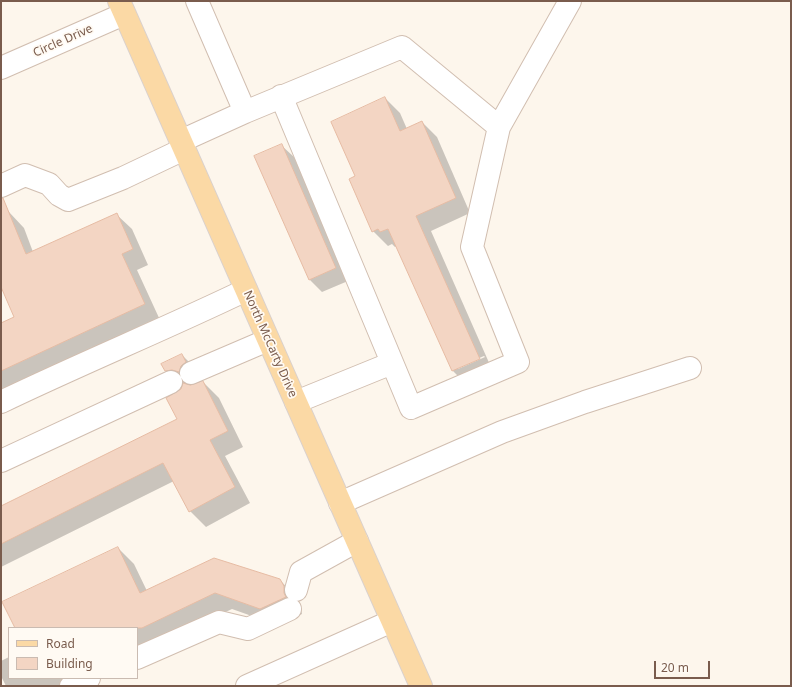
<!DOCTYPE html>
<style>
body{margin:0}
#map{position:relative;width:792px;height:687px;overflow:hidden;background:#fdf6ec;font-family:"Noto Sans",sans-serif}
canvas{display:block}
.frame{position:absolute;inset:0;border:2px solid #7a5c4d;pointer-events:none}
.legend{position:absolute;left:8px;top:627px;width:130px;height:52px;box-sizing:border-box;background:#fffaf3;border:1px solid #cabbb1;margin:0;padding:5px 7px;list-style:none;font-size:12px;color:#7a5c4d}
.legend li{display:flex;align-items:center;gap:8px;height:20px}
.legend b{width:20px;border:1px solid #cabbb1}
.scale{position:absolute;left:654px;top:661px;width:56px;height:18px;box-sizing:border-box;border:2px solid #7a5c4d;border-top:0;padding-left:5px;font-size:12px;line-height:14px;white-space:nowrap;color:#7a5c4d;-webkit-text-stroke:3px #fffaf3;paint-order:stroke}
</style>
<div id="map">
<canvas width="792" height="687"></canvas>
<div class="frame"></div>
<ul class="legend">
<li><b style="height:5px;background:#fbd9a5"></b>Road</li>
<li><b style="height:11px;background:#f3d5c3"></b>Building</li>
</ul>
<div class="scale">20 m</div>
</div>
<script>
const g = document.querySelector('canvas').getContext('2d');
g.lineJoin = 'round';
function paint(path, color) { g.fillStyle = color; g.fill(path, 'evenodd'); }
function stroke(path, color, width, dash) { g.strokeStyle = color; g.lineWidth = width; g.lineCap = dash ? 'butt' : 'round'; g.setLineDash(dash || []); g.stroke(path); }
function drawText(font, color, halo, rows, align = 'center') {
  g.font = font + ' "Noto Sans",sans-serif'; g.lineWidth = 3.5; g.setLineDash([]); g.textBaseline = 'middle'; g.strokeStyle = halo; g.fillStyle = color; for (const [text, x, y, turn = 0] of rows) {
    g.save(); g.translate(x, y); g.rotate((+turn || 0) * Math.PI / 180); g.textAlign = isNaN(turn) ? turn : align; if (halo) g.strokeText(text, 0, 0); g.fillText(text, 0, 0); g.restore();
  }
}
paint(new Path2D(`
 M385 98 400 113 407 129 422 122 437 137 470 213 431 231 494 374 467 385 452 370 397 246 395 247 392 244 388 246 373 231 356 177ZM484 356 485 357 458 369V367Z
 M281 145 294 157 348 281 322 292 310 280Z
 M9 212 24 228 33 252 116 214 132 229 148 265 137 270 160 320 1 393V324L16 317 1 285V215Z
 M182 355 198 371 196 385 203 382 219 398 243 447 225 456 250 503 206 527 190 511 174 481 1 567V508L178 420 183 387 166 370Z
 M118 548 134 564 147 591 280 580 296 597 300 603 302 614 277 625 232 609 137 654V628H16Z
 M9 657V678H87L71 686H6L1 676V661Z`), '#0003');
const building = new Path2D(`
 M385 97 400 131 422 121 456 198 416 216 480 359 452 371 388 229 380 232 378 229 372 232 349 179 355 176 331 122Z
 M282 144 336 268 309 280 254 156Z
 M1 198H3L26 254 117 213 133 249 122 254 145 304 1 371V323L14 317 1 287Z
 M182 354 186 362 181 366 179 372 172 370 165 371 161 364Z
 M203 381 228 431 210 440 235 487 189 512 163 463 1 544V506L177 419 166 398 181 389 183 383 190 385Z
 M118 547 140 593 214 558 280 579 284 586V593L286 597 260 609 215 593 142 628H15L2 602Z`);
paint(building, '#f3d5c3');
stroke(building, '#e6bba3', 1);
const minor = new Path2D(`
 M1 68 124 14
 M281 96 411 408 518 362 472 247 499 127
 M245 112 402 47 499 127 570 1
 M181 141 245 112 197 1
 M1 186 25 175 49 184 59 195 68 200 123 178 184 149
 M191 373 268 340
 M1 402C82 363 165 329 246 290
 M296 402 392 363
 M1 461 171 382
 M340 503 502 432 585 402 690 368
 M296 590 301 572 357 541
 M137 658 219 622 248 629 290 609
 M71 686 89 678
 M247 686 392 621`);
const major = new Path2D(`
 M119 1 421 686`);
stroke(minor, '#d1beb0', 24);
stroke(major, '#dad1cd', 24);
stroke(minor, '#fff', 22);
stroke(major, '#fbd9a5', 22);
drawText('12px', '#7a5c4d', '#fffaf3', [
 ["Circle Drive",63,41,-24],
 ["North McCarty Drive",270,344,66]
]);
</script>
